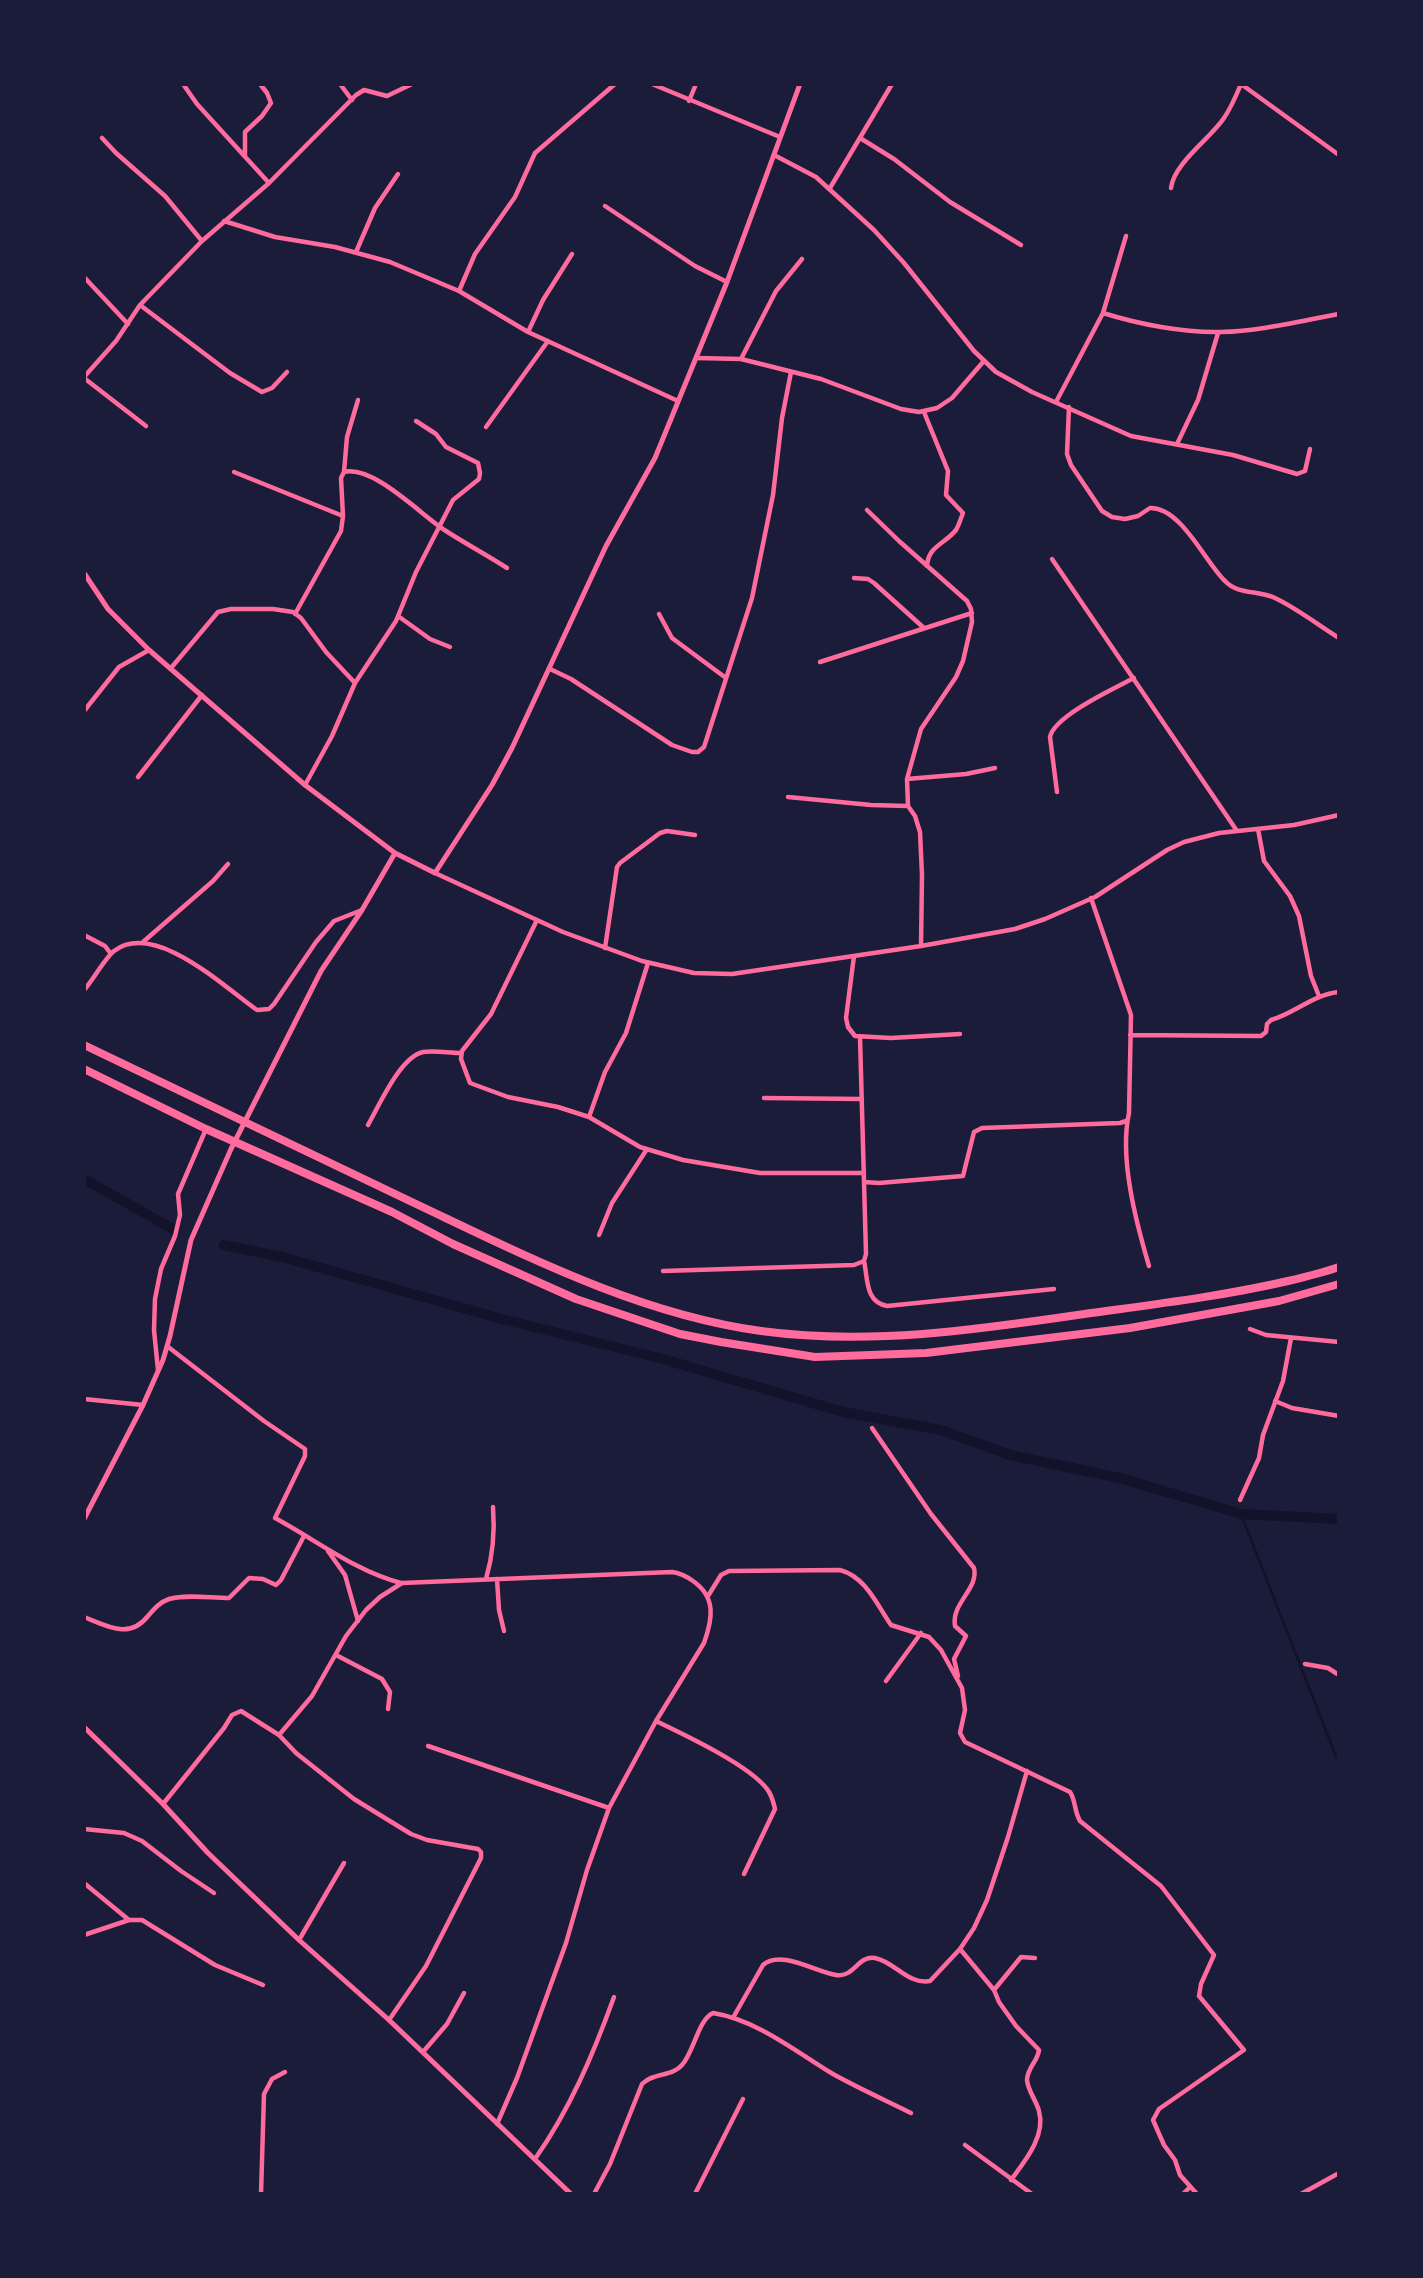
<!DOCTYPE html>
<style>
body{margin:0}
#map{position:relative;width:1423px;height:2278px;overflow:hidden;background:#1b1b3a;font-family:Jost,sans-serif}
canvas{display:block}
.frame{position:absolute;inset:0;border:86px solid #1b1b3a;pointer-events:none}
</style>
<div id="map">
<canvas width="1423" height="2278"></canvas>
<div class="frame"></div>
</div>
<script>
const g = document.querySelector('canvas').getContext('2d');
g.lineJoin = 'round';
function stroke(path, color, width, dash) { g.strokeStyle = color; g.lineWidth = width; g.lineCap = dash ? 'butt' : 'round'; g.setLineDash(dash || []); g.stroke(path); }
stroke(new Path2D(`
 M1241 1514 1339 1764`), '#12122b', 2.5);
stroke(new Path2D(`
 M84 1179 173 1229
 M224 1245 282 1257 502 1319 663 1359 843 1412 941 1430 1010 1455 1120 1478 1241 1514 1339 1519`), '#12122b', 10);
stroke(new Path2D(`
 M183 84 197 104 269 183
 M340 84 352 100
 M652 84 780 137
 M1241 84 1339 155
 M689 101 696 84
 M102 138 116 153 165 196 202 241
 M860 138 894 159 950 202 1021 245
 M245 155V132L262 116 271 103 267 93 260 84
 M774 155 816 177 874 230 904 263 974 351 996 372 1032 392 1131 436 1233 455 1297 474 1305 471 1310 449
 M830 188 892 84
 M1171 188C1174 163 1210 139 1224 118 1231 108 1236 96 1241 84
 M605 206 695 266 727 282
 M224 221 275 237 335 247 390 262 459 291 528 332 678 401
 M356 252 375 208 398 174
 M84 277 128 324
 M459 291 475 254 515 197 535 153 615 84
 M140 305 230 373 262 392 272 388 287 372
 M1103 313C1138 324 1184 333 1221 332 1261 331 1300 321 1339 314
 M528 332 543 300 572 254
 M696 358 741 359 821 379 901 409 919 412 937 408 952 398 983 362
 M741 359 776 291 802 259
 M84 377 116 341 140 305 202 241 269 183 356 95 364 90 387 96 412 84
 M84 378 146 426
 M1056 402 1103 313 1126 236
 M1069 407 1067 454 1071 465 1102 511 1112 517 1125 519 1138 516 1150 508C1181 507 1205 562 1225 581 1238 595 1258 590 1275 598 1298 609 1318 625 1339 638
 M924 412 948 471 946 495 963 513C961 518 959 525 956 530 945 544 928 546 927 566
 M486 427 548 341
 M1177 444 1198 400 1218 333
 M234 472 343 516
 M344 472C374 465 422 516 446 531 466 544 487 555 507 568
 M867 510 899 541 967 601 971 609 972 622 963 661 956 677 921 729 907 779 908 806 915 816 920 832 922 875 921 946
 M1052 559 1237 831
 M854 578 868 579 874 583 924 628
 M295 614 341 531 343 516 341 478 344 472 347 437 358 400
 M659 614 672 638 726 678
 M398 616 430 639 450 647
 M820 662 972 613
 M171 668 218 612 231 609H273L293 612 301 618 326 652 355 683
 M550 669 571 679 672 745 692 752H698L704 747 752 598 773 495 782 418 791 372
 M84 711 119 667 149 650
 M138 777 202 695
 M907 779 966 774 995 768
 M305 785 332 736 355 683 396 621 416 572 453 500 479 479 480 473 478 463 446 447 436 434 416 421
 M1057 792 1050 737C1054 716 1115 688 1134 678
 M788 797 871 805 908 806
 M1258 829 1264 861 1290 896 1299 916 1311 976 1319 996
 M435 873 563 932 642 961 694 973 732 974 921 946 1015 929 1045 919 1095 897 1167 850 1184 842 1219 833 1294 825 1339 815
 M1091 898 1131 1015 1129 1113C1119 1158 1136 1222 1149 1266
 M537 920 491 1014 462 1051 461 1059 470 1083 508 1097 558 1107 589 1117 640 1147 683 1160 760 1173H864
 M84 935 105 946 111 954
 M143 942 213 881 228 864
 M605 948 617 867 620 863 660 833 667 831 695 835
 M854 956 846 1018 848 1027 855 1036 891 1038 960 1034
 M84 990C93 980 105 958 114 951 155 920 225 988 257 1010L269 1009 274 1004 316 942 334 921 362 910
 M1130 1035 1261 1036 1266 1032 1267 1024 1271 1020C1295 1013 1314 994 1339 992
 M764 1098 862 1099
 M589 1117 605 1072 626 1033 648 963
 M368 1125C379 1106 400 1057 423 1052 434 1050 449 1053 461 1053
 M864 1182 879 1183 963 1176 974 1132 982 1128 1120 1123 1126 1121
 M599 1235 612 1203 647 1149
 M864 1261C868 1279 865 1302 887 1306L1054 1289
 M663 1271 854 1265 864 1261 866 1254 860 1037
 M1250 1329 1266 1335 1339 1342
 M167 1346 264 1421 305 1449V1456L275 1518C316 1540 355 1571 401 1583
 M158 1370 154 1330 155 1299 161 1269 175 1236 180 1215 178 1194 206 1129
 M84 1399 143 1405
 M1275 1401 1292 1408 1339 1416
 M872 1428 931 1514 974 1568C979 1589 951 1603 955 1626L966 1636 954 1659 958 1676
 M1240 1500 1259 1458 1263 1435 1283 1381 1291 1338
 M328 1551 345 1575 358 1621
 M486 1579C493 1555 495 1532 493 1507
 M497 1579 499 1610 504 1631
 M708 1596 721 1575 729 1571 840 1570C866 1577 877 1605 891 1625L929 1637 941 1650 962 1688 965 1710 960 1733 965 1742 1070 1792C1076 1801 1074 1811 1080 1821L1161 1886 1214 1955 1201 1984 1199 1996 1244 2050 1159 2109 1153 2120 1164 2145 1175 2160 1180 2175 1197 2194
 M84 1617C107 1626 129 1640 148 1616 154 1609 160 1602 169 1599 188 1594 210 1598 229 1598L249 1578 263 1579 276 1585 281 1580 304 1536
 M336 1655 382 1679 390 1692 388 1709
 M1305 1664 1328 1668 1339 1675
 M886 1681 921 1633
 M656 1721C685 1735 749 1765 767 1789 772 1795 773 1801 775 1809L744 1874
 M279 1735 312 1696 346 1636 366 1610 380 1597 402 1583 672 1572C680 1573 686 1576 693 1581 716 1597 713 1618 704 1643L656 1721 609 1808 587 1870 566 1943 517 2078 497 2124
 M428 1746 609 1808
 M163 1804 224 1728 232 1715 241 1711 279 1735 296 1753 354 1799 411 1834 427 1840 478 1849 481 1852V1858L426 1966 389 2020
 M84 1829 124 1833 142 1841 181 1871 214 1893
 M84 1883 129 1920
 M84 1935 129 1920H142L215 1965 263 1985
 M299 1940 344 1863
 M960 1949 994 1990 999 2002 1016 2026 1039 2050C1038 2061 1027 2068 1027 2080 1028 2091 1036 2100 1039 2111 1046 2136 1025 2161 1011 2180
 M994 1990 1021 1957 1035 1958
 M734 2016 763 1965C780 1949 816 1972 836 1975 854 1978 858 1955 875 1958 895 1962 908 1985 930 1981L960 1949 974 1928 987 1900 1008 1837 1027 1771
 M423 2052 447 2024 464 1993
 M965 2145 1032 2194
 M535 2159C570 2109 593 2055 614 1997
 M261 2194 264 2094 272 2079 285 2072
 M594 2194 610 2164 642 2084C654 2072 672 2077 682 2065 694 2052 698 2020 713 2013 757 2020 795 2051 833 2074 858 2088 885 2100 911 2113
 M695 2194 743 2099
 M1183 2194 1189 2188
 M1301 2194 1339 2173`), '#ff6b9d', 4.5);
stroke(new Path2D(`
 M84 573 108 609 149 650 305 785 395 853 435 873 492 785 512 748 606 546 655 458 727 282 800 84
 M84 1519 143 1405 163 1360 170 1336 191 1240 231 1149 321 971 362 910 395 853
 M84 1727 163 1804 208 1853 299 1940 389 2020 571 2194`), '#ff6b9d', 5);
stroke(new Path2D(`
 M84 1045C194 1097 304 1150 414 1203 524 1255 638 1314 761 1331 872 1346 982 1329 1091 1313 1157 1304 1223 1296 1288 1281 1305 1277 1322 1273 1339 1267
 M84 1069 206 1129 392 1212 453 1244 576 1299 680 1334 721 1342 815 1357 926 1353 1130 1328 1279 1301 1339 1284`), '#ff6b9d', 8);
</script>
